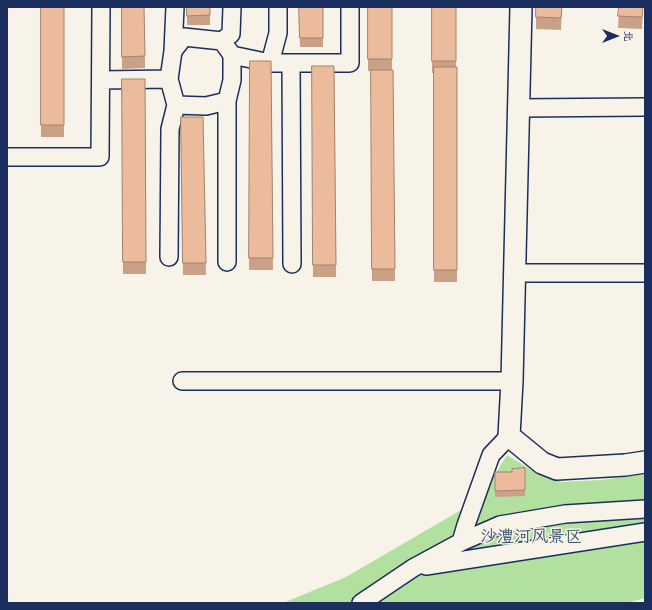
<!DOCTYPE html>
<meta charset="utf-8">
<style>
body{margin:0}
#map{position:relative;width:652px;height:610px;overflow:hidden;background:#f7f3e8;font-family:"Indie Flower","LXGW WenKai TC",sans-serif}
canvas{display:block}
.frame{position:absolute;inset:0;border:8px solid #1b2f5e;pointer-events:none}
.north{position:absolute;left:596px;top:16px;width:40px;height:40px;-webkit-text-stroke:3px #f7f3e8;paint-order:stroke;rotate:90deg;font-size:11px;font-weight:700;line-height:16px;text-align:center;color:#1b2f5e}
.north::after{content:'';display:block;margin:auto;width:14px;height:18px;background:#1b2f5e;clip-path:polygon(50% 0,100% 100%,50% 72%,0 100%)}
</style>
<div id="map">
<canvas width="652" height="610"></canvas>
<div class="frame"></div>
<div class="north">北</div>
</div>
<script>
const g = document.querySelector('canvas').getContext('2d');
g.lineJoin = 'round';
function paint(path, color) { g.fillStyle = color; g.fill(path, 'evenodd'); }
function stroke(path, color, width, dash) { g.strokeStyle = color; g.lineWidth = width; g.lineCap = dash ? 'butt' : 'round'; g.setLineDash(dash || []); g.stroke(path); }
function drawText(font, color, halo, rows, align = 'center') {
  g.font = font + ' "Indie Flower","LXGW WenKai TC",sans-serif'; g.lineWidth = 3; g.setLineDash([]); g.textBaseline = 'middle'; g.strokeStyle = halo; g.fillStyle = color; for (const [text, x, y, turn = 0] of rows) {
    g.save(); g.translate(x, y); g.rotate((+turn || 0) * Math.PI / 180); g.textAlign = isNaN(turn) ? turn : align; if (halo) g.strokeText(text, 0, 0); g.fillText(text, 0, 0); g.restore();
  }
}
paint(new Path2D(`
 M507 455 538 474 562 482 601 480 645 474V598L627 603H283L346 577 480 499Z`), '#b2e09f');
const minor = new Path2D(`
 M222 41 231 34 232 7
 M173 51 175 7
 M232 55 270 63H350V7
 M270 63 278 33V7
 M291 63 292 264
 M101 80 169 79 176 105 206 106 227 101 232 80V55L222 41 184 37 173 51 169 79
 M227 101V262
 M518 108 645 107
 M7 157H100L101 7
 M169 257 170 129 176 105
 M514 273H645
 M182 381H512
 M461 542 466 525 491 455 509 436
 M426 566 645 532
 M361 603 413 568 461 542 500 525 565 514 645 509`);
const tertiary = new Path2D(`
 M521 7 512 381 509 436 542 463 557 469 625 465 645 462`);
stroke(minor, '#1b2f5e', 20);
stroke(tertiary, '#1b2f5e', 24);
stroke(minor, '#f7f3e8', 17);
stroke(tertiary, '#f7f3e8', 21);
paint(new Path2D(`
 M41 7H64V137H41Z
 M122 7H144L145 68 122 69Z
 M187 7H210V25H187Z
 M299 7H323V47H300Z
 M368 7H392V70H393L395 281H372L371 71H368Z
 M432 7H456V67H457V282H434V73H432Z
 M536 7H562L561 30 536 29Z
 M619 7H643L642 29 618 28Z
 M250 61H271L273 270H249Z
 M312 66H334L336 277H313Z
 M122 79H145L146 274H123Z
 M181 117H203L206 275H183Z
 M525 468V496L495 497V472H512Z`), '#caa186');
const building = new Path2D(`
 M41 7H64V125H41Z
 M122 7H144L145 56 122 57Z
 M187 7H210V15L187 16Z
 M299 7H323V38H300Z
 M368 7H392V59H368Z
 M432 7H456V61H432Z
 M536 7H562L561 18 536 17Z
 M619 7H643L642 17 618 16Z
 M250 61H271L273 258H249Z
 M312 66H334L336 265H313Z
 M434 67H457V270H434Z
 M371 70H393L395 269H372Z
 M122 79H145L146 262H123Z
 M181 117H203L206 263H183Z
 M525 468V490L495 491V472H512V469Z`);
paint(building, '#ebbb9c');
stroke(building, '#a4836d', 1);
drawText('17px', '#39526b', '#f7f3e8', [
 ["沙澧河风景区",531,539]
]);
</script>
